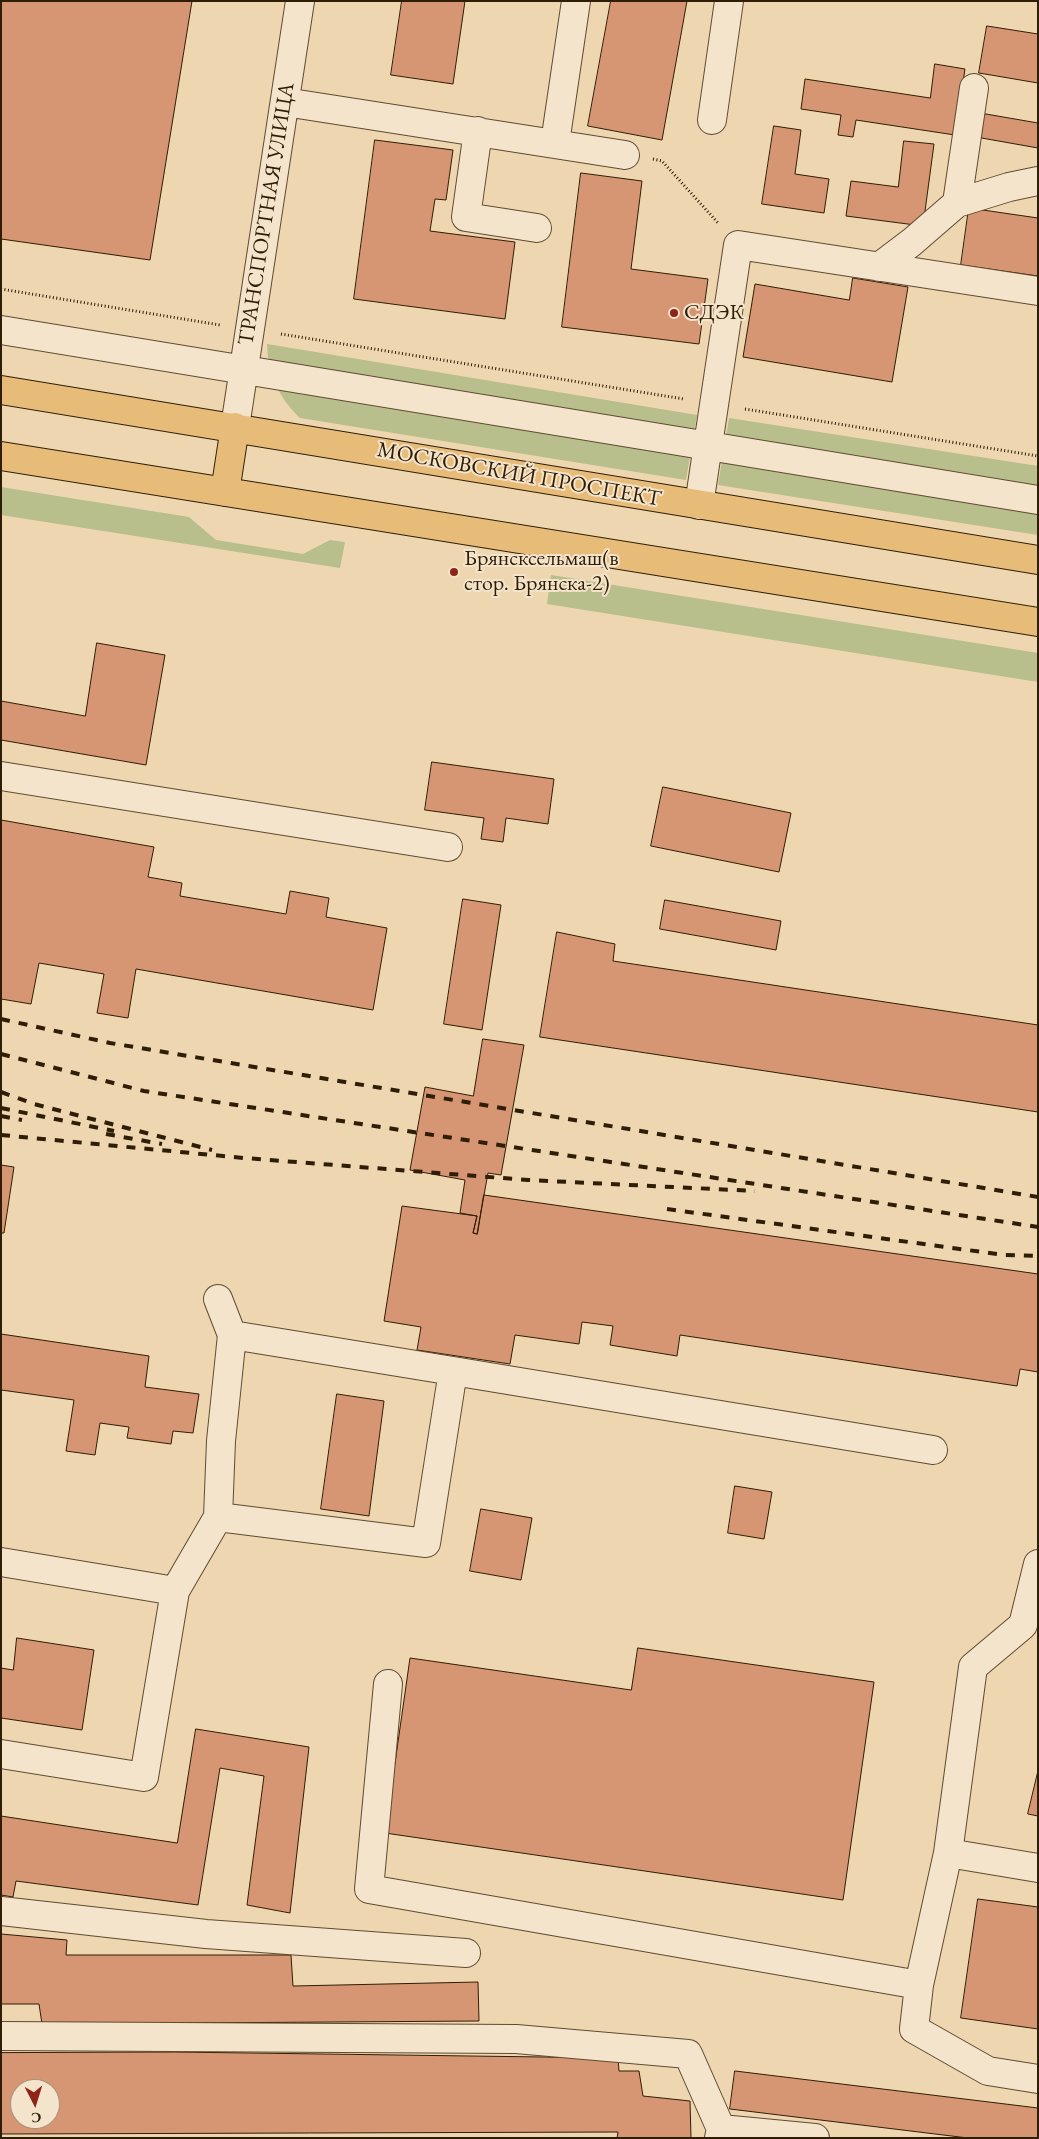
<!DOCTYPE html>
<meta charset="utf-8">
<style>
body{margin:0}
#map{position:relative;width:1039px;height:2139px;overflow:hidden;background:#eed6b1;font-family:"EB Garamond",serif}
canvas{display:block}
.frame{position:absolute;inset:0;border:2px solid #2f1d05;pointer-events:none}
.north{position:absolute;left:10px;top:2079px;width:50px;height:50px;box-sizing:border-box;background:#f4e4cc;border:1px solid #a5947c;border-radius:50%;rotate:175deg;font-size:14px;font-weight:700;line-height:20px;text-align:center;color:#2f1d05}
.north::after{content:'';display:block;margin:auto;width:18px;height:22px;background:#8f2418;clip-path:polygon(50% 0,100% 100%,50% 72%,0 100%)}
</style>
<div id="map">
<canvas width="1039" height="2139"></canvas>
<div class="frame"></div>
<div class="north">С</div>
</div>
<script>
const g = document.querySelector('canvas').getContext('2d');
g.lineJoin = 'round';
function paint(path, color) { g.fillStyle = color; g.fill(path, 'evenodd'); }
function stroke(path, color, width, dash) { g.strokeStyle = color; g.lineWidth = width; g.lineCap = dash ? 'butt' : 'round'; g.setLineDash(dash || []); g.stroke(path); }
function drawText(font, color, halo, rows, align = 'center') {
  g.font = font + ' "EB Garamond",serif'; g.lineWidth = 4; g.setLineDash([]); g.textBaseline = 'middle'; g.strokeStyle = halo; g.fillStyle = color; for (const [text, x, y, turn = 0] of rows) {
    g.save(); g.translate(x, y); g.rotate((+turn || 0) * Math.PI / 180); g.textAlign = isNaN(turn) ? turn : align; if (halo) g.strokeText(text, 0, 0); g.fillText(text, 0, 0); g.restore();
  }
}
paint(new Path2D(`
 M267 344 697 415 686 480 300 418C279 398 268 374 267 344Z
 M729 418 1038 466V535L718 485Z
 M1 487 189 517 216 540 303 554 330 540 345 542 340 568 1 515Z
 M551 575 1038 653V682L547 604Z`), '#b8be8c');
const building = new Path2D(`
 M1 1H192L150 260 1 239Z
 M402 1H465L453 84 391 75Z
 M611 1H687L662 140 588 126Z
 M987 26 1038 34V83L979 73Z
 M935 64 965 69 955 135 856 120 853 137 838 135 841 115 801 109 805 79 930 98Z
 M980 113 1038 123V148L976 137Z
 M774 126 801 130 795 174 829 179 824 213 762 204Z
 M375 140 453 150 446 200 435 199 430 231 515 242 505 319 354 299Z
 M904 141 934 144 923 226 846 216 851 181 898 187Z
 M581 173 642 181 631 269 708 279 699 344 562 327Z
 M969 208 1038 218V276L961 265Z
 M853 278 908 287 892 382 743 357 755 284 849 300Z
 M97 643 165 655 146 765 1 740V701L85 716Z
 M432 762 554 779 548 824 506 818 503 842 481 839 484 818 425 810Z
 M663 787 791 813 779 872 651 846Z
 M1 820 154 847 148 877 182 883 180 896 286 914 290 891 329 898 326 917 387 928 373 1010 136 969 128 1018 97 1013 104 974 39 963 31 1004 1 999Z
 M463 899 501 905 482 1030 444 1024Z
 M665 900 781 921 776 950 660 929Z
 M557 932 615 944 613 961 1038 1025V1112L540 1037Z
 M483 1039 524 1045 501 1175 488 1173 477 1234 473 1233 477 1216 460 1213 465 1180 410 1170 425 1087 473 1096Z
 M1 1165 14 1167 4 1233H1Z
 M484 1195 1038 1274V1372L1020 1369 1017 1386 680 1335 677 1356 610 1345 613 1326 582 1322 579 1344 515 1335 510 1364 417 1350 421 1327 384 1321 402 1206 477 1216 473 1233 477 1234Z
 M1 1334 149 1356 145 1387 199 1394 193 1433 173 1431 171 1444 127 1438 129 1427 100 1423 95 1455 66 1451 74 1400 1 1390Z
 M337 1394 384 1401 369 1516 321 1509Z
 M735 1486 772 1492 764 1539 728 1533Z
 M481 1509 532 1518 521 1580 470 1571Z
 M17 1638 94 1650 82 1730 1 1718V1668L13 1670Z
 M638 1648 874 1682 843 1900 385 1833 410 1658 631 1690Z
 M196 1729 309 1747 290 1913 247 1905 264 1776 220 1768 198 1905 16 1881 13 1897 1 1895V1816L177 1843Z
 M1038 1771V1816L1028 1814Z
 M978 1899 1038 1907V2029L961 2018Z
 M1 1934 67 1940 66 1955H291L293 1986 478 1982 479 2021 42 2024 39 2004H1Z
 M175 2052 618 2058 619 2071H639L643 2096 690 2101 691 2138H617L618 2132 1 2134V2053ZM20 2089H50V2119H20Z
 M735 2071 1038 2108V2138H968L730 2109Z`);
paint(building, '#d69573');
stroke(building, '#2f1d05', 1);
const minor = new Path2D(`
 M285 102 625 155
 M712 120 729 1
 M478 131 466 217 537 228
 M555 143 576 1
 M957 203 974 88
 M879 267 912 242 957 203 1009 187 1038 181
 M1 330 1038 500
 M235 427 300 1
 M699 505 738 245 1038 291
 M1 776 448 847
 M453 1371 933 1450
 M218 1517 426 1543 453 1371 232 1335
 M1 1562 175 1591 144 1777 1 1754
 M175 1591 218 1517 221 1441 232 1335 218 1299
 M388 1684 369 1889 919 1985 948 1853 973 1667 1023 1625 1038 1564
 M948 1853 1038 1868
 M1 1911 206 1934 466 1953
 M919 1985 914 2029 988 2071 1038 2079
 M1 2036 516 2039 688 2054 721 2129 719 2138
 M721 2129 815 2138`);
const major = new Path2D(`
 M1 390 1038 560
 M1 456 1038 622
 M225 492 235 427`);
stroke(minor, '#5f4b30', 30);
stroke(major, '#2f1d05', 30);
stroke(new Path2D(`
 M653 159 662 161 719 224
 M1 289 220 325
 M281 334 684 399
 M745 409 1038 456`), '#2f1d05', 3, [1, 2.5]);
stroke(minor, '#f4e4cc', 28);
stroke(major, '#e7bb78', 28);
stroke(new Path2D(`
 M1 1019 110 1043 1038 1197
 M1 1054 144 1091 1038 1227
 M1 1092 34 1104 212 1150
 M1 1108 114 1131
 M1 1116 22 1120
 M106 1134 162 1144
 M1 1135 244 1158 528 1180 755 1191
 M667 1209 1004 1255 1038 1256`), '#2f1d05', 4, [9, 9]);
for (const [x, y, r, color] of [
 [674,313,5,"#8f2418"],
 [454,572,5,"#8f2418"]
]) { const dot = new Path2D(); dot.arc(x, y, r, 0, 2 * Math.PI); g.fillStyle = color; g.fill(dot); stroke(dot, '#f4e4cc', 2); }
drawText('22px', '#2f1d05', '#f4e4cc', [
 ["ТРАНСПОРТНАЯ УЛИЦА",267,214,-81],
 ["МОСКОВСКИЙ ПРОСПЕКТ",519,475,10]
]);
drawText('22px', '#2f1d05', '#f4e4cc', [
 ["СДЭК",684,313],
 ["Брянсксельмаш(в",464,559],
 ["стор. Брянска-2)",464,584]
], 'left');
</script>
